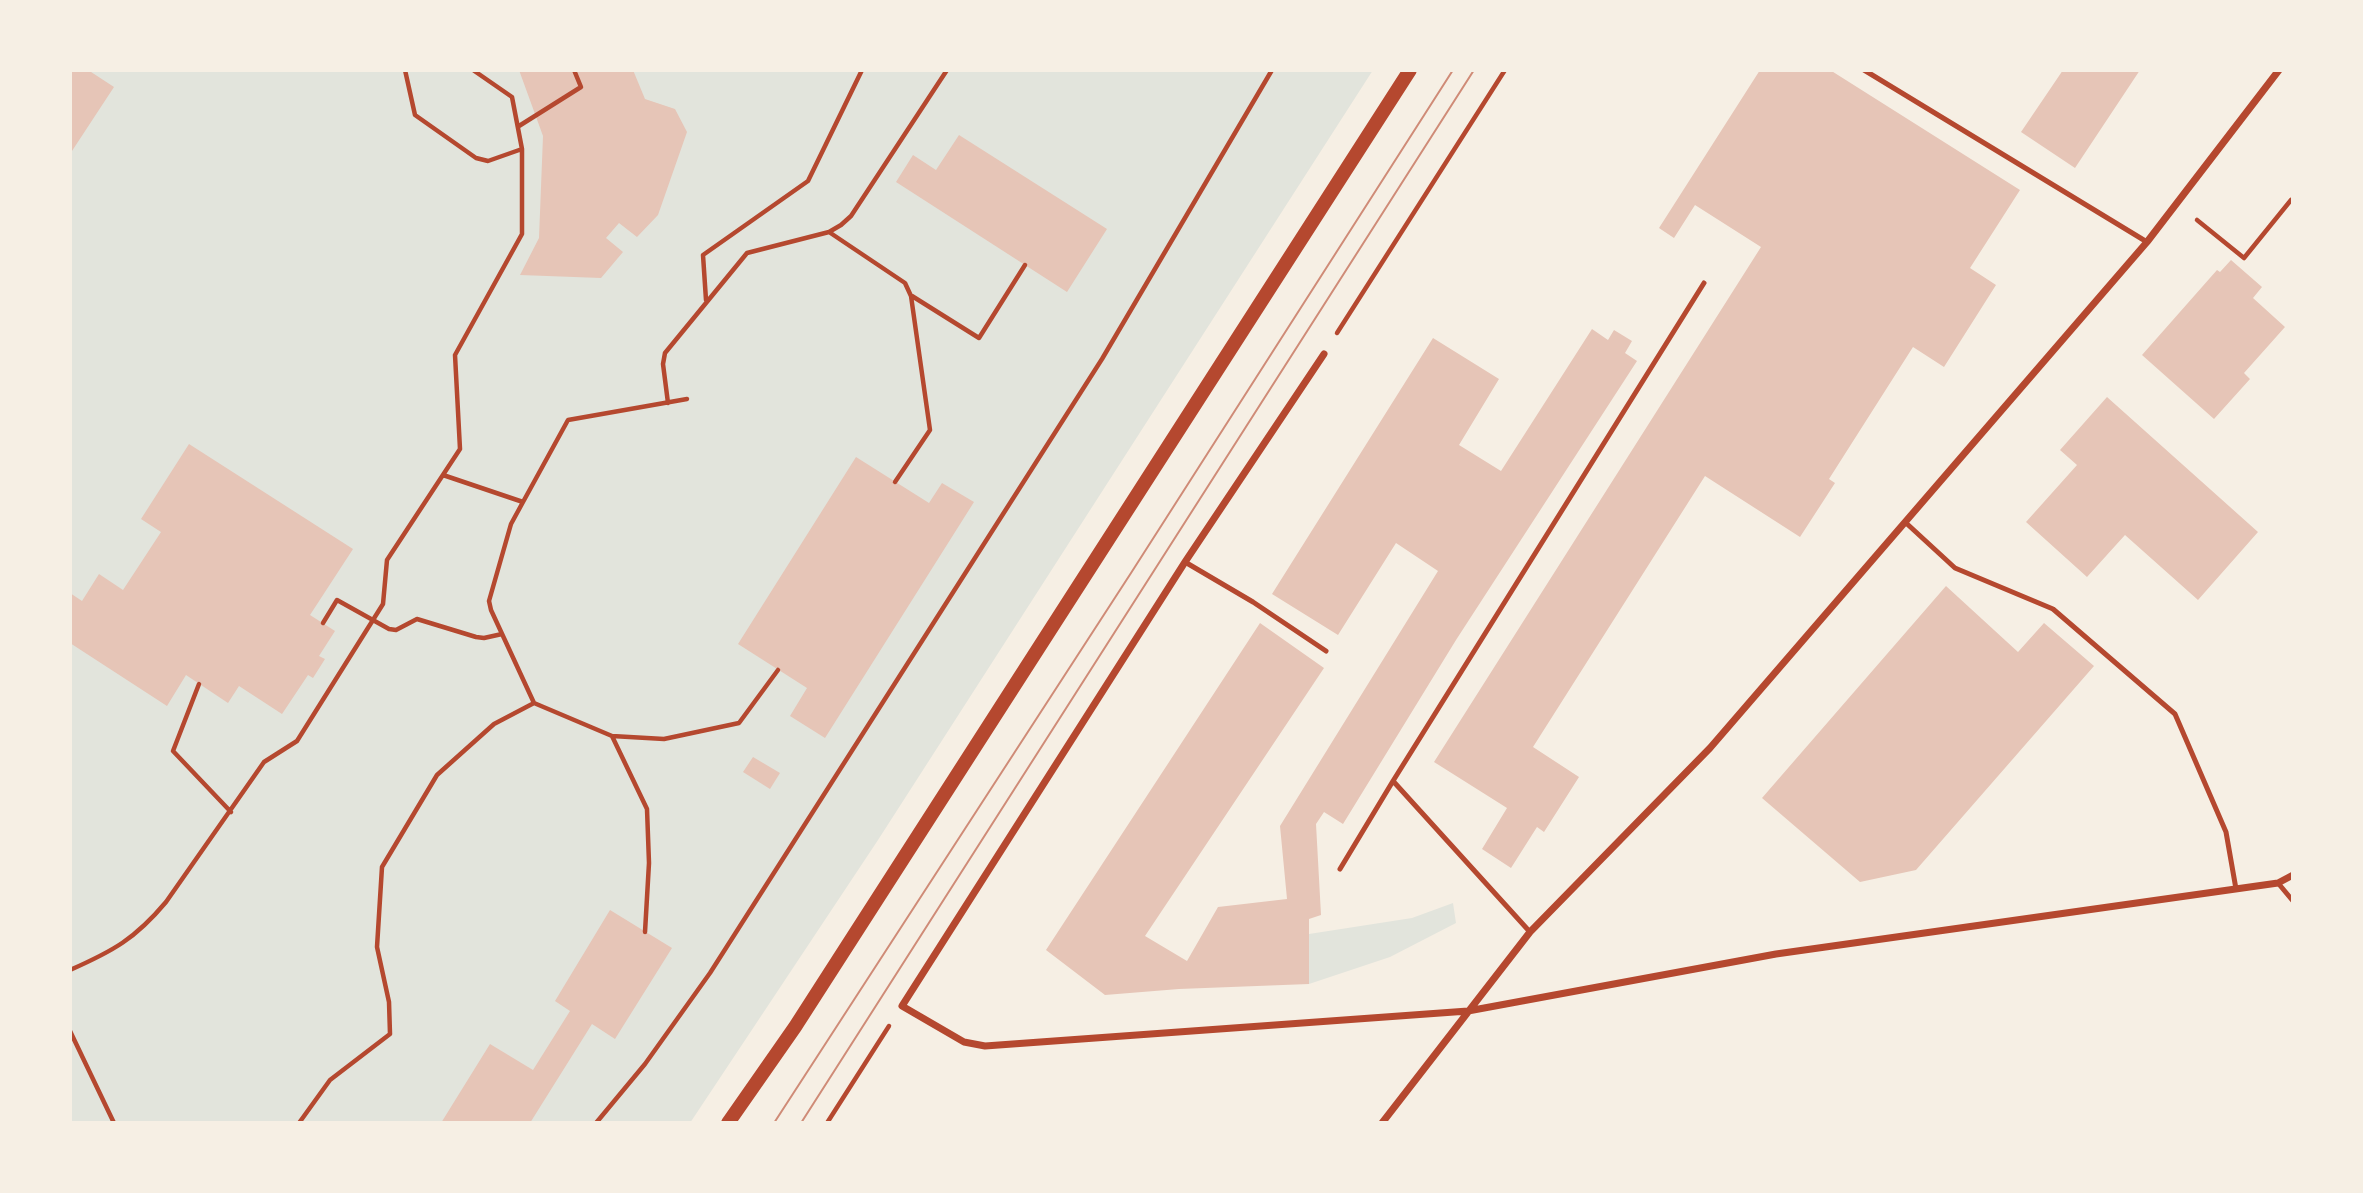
<!DOCTYPE html>
<style>
body{margin:0}
#map{position:relative;width:2363px;height:1193px;overflow:hidden;background:#f6efe4;font-family:"Fira Sans",sans-serif}
canvas{display:block}
.frame{position:absolute;inset:0;border:72px solid #f6efe4;pointer-events:none}
</style>
<div id="map">
<canvas width="2363" height="1193"></canvas>
<div class="frame"></div>
</div>
<script>
const g = document.querySelector('canvas').getContext('2d');
g.lineJoin = 'round';
function paint(path, color) { g.fillStyle = color; g.fill(path, 'evenodd'); }
function stroke(path, color, width, dash) { g.strokeStyle = color; g.lineWidth = width; g.lineCap = dash ? 'butt' : 'round'; g.setLineDash(dash || []); g.stroke(path); }
paint(new Path2D(`
 M70 70H1373L878 840 690 1123H70Z
 M1453 903 1456 923 1390 957 1309 984V934L1412 918Z`), '#e2e4dc');
paint(new Path2D(`
 M70 70H88L114 87 70 154Z
 M519 70H633L645 99 675 109 687 132 658 215 637 237 619 223 606 238 623 252 601 278 520 275 539 238 543 136Z
 M1760 70H1830L2020 190 1970 268 1996 285 1944 367 1913 347 1829 479 1835 483 1800 537 1705 476 1533 747 1579 777 1544 832 1537 827 1511 868 1482 849 1507 808 1434 762 1761 247 1695 205 1674 238 1659 228Z
 M2063 70H2140L2075 168 2021 132Z
 M959 135 1107 229 1067 292 896 182 913 155 936 170Z
 M2231 260 2262 287 2253 298 2285 327 2244 373 2250 379 2214 419 2142 355 2217 270 2220 272Z
 M1592 329 1608 340 1614 330 1632 341 1625 353 1637 361 1456 640 1343 824 1324 812 1316 824 1321 915 1309 919V984L1179 989 1105 995 1046 950 1260 623 1324 668 1145 936 1187 961 1218 907 1287 899 1280 826 1438 571 1396 543 1338 635 1272 594 1433 338 1499 379 1459 445 1501 471Z
 M2107 397 2258 532 2198 600 2125 535 2087 577 2026 522 2077 465 2060 450Z
 M189 444 353 549 310 615 335 631 319 656 325 659 313 678 308 675 282 714 239 686 228 703 186 675 167 706 70 643V593L82 601 99 574 123 590 161 532 141 519Z
 M856 457 929 503 942 483 974 502 825 738 790 716 807 688 738 644Z
 M1946 586 2018 652 2044 623 2094 666 1916 870 1860 882 1762 798Z
 M753 757 780 773 770 789 743 772Z
 M610 910 672 948 615 1039 592 1024 530 1123H441L490 1044 533 1070 570 1011 555 1001Z`), '#e6c5b7');
stroke(new Path2D(`
 M405 70 415 115 476 158 488 161 522 149
 M519 126 581 87 574 70
 M2197 220 2244 258 2291 200
 M912 296 979 338 1025 265
 M706 300 703 255 808 181 862 70
 M1337 333 1505 70
 M668 403 663 364 665 353 747 253 829 232
 M443 475 523 502 568 420 687 399
 M895 482 930 430 911 296 905 283 829 232 841 225 851 216 947 70
 M523 502 511 524 489 601 491 610 534 703
 M323 623 337 600 389 629 396 630 417 619 476 637 484 638 502 634
 M199 684 173 751 231 812
 M612 736 647 809 649 863 645 932
 M70 970C113 951 135 939 166 902L264 762 297 741 383 604 387 560 460 449 455 355 522 234V149L512 97 473 70
 M70 1031 114 1123
 M299 1123 330 1080 390 1034 389 1002 377 947 382 867 437 775 494 724 534 703 612 736 664 739 739 723 778 670
 M596 1123 645 1064 710 973 1102 359 1272 70
 M827 1123 889 1026`), '#b5482f', 4.5);
stroke(new Path2D(`
 M1864 70 2147 242
 M1905 522 1955 568 2053 609 2175 714 2226 832 2236 889
 M1185 562 1253 602 1326 651
 M1340 869 1393 781
 M2278 883 2293 901
 M1530 932 1393 781 1704 283`), '#b5482f', 5);
stroke(new Path2D(`
 M1324 354 1185 562 902 1006 964 1042 985 1046 1468 1011 1776 954 2278 883 2293 875
 M1382 1123 1530 932 1710 748 2147 242 2279 70`), '#b5482f', 7);
stroke(new Path2D(`
 M728 1123 795 1027 1410 70`), '#b5482f', 14);
stroke(new Path2D(`
 M774 1123 1131 573 1453 70
 M801 1123 1474 70`), '#cf8b77', 2);
</script>
